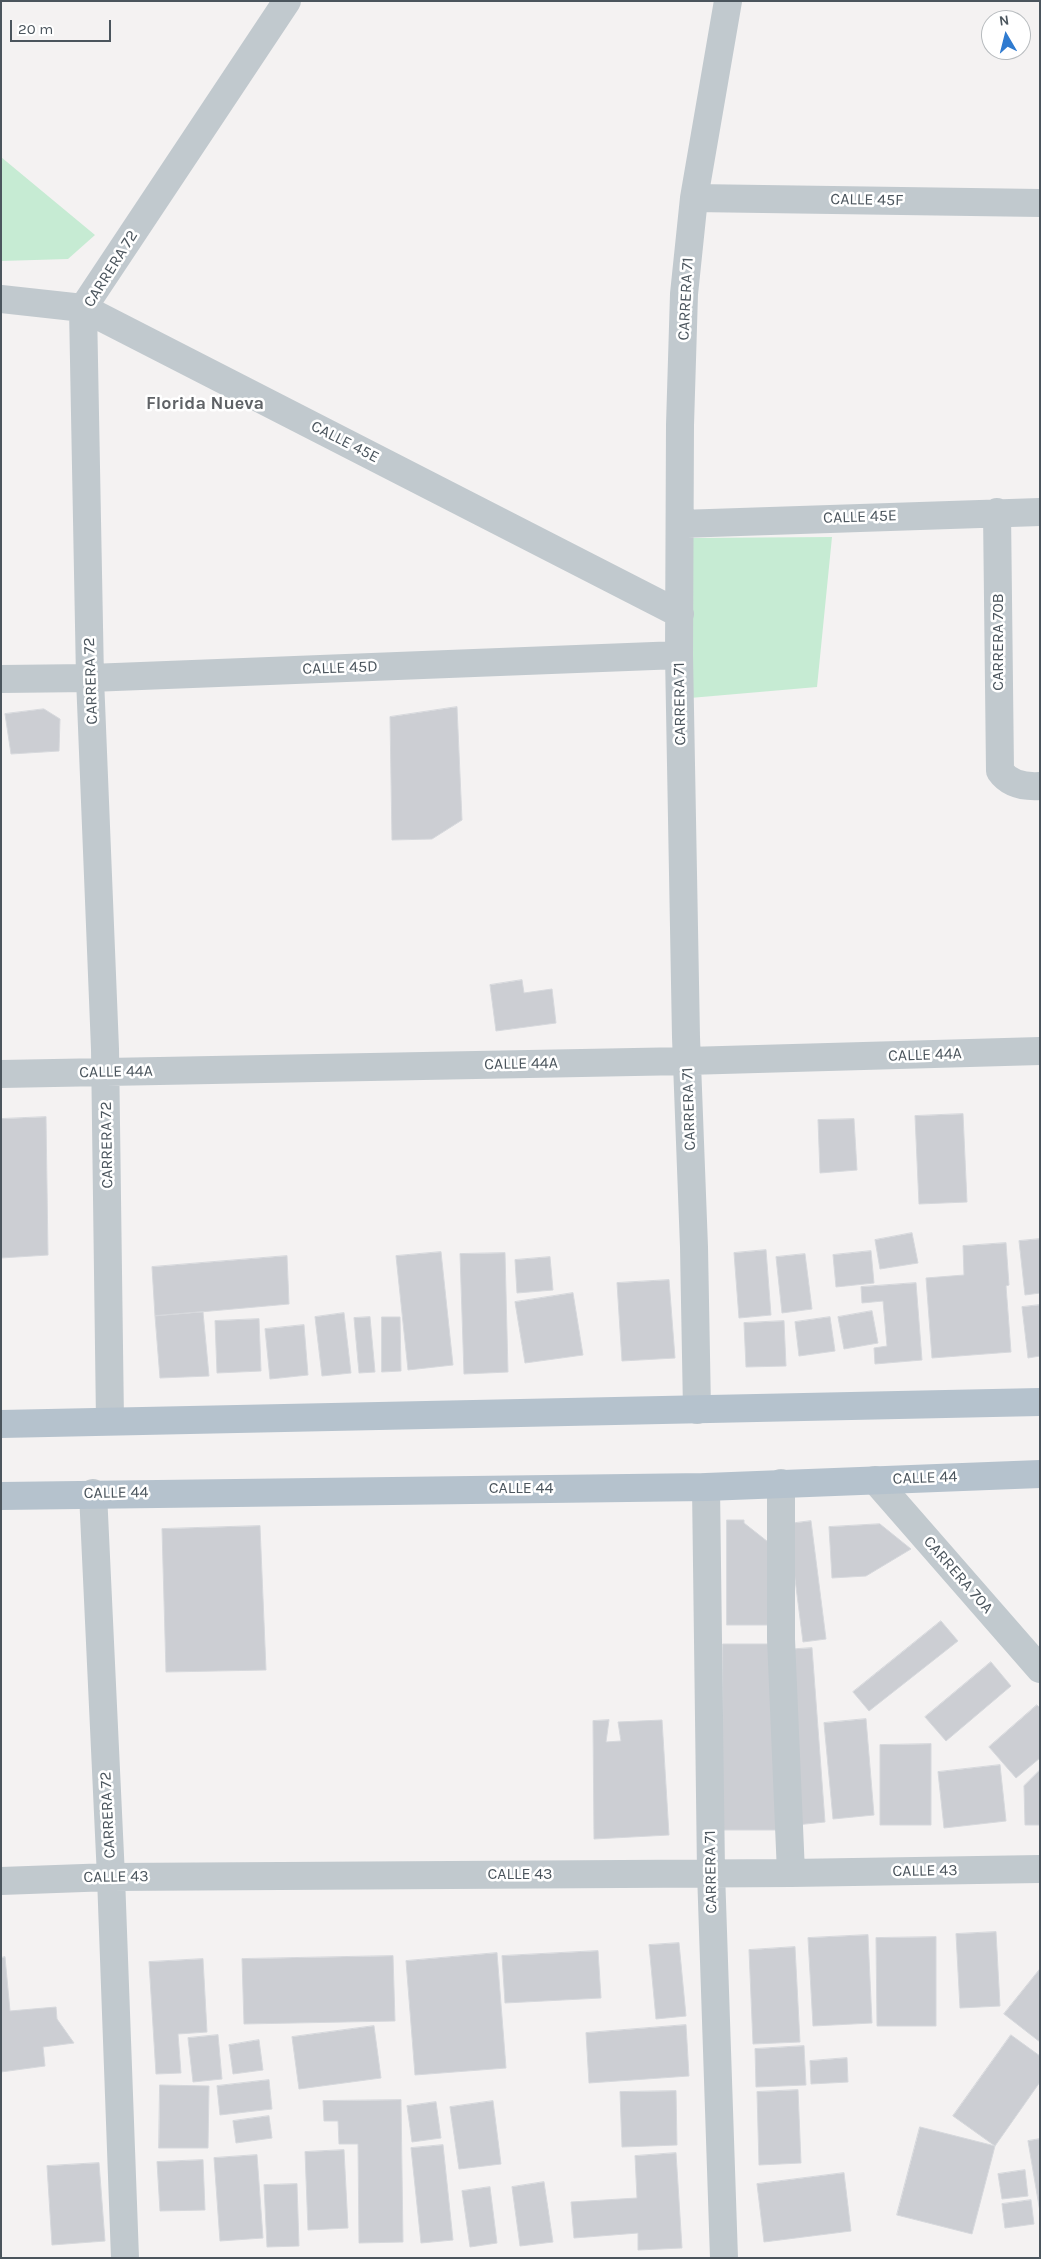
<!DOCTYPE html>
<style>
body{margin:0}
#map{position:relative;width:1041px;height:2259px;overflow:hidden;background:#f4f2f2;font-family:Karla,sans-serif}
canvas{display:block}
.frame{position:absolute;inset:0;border:2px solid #4b555d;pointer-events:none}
.north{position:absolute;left:981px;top:10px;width:50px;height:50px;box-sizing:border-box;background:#fff;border:1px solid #b7bbbe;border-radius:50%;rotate:352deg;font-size:14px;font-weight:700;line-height:20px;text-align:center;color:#4b555d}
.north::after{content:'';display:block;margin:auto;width:18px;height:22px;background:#307bd0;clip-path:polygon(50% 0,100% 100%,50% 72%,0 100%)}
.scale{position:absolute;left:10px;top:20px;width:101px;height:22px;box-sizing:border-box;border:2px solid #4b555d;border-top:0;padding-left:6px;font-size:15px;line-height:18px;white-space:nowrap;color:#4b555d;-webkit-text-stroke:4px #fff;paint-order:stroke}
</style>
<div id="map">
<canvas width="1041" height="2259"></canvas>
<div class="frame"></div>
<div class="north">N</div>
<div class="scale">20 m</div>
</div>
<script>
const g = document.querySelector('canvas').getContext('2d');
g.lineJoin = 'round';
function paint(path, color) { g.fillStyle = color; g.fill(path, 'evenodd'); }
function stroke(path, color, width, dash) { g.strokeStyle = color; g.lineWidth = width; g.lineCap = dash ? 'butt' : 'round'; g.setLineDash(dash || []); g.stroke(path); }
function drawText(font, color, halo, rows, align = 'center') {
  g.font = font + ' Karla,sans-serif'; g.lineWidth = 5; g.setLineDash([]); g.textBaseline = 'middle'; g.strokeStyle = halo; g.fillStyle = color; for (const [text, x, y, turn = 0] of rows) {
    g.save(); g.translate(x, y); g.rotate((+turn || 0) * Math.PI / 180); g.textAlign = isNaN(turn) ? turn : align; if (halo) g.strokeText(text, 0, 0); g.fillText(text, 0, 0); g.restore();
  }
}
paint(new Path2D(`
 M1 157 95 235 68 259 1 261Z
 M832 537 817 687 690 698 689 538Z`), '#c6ebd3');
const building = new Path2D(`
 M457 707 462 820 432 839 392 840 390 717Z
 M44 709 60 719 59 751 11 754 5 714Z
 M522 980 524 993 552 989 556 1023 496 1031 490 985Z
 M963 1114 967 1202 919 1204 915 1116Z
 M46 1117 48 1255 1 1258V1119Z
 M854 1119 857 1170 820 1173 818 1120Z
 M912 1233 918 1263 880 1269 875 1240Z
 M1040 1239V1293L1025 1295 1019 1241Z
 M1006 1243 1009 1285 1006 1286 1011 1352 932 1358 926 1278 964 1275 963 1246Z
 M766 1250 771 1315 739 1318 734 1253Z
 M871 1251 874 1283 836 1287 833 1255Z
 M441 1252 453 1365 408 1370 396 1256Z
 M505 1253 508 1372 464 1374 460 1254Z
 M805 1254 812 1309 782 1313 776 1257Z
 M287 1256 289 1304 155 1316 152 1267Z
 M550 1257 553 1290 517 1293 515 1260Z
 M669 1280 675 1358 622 1361 617 1283Z
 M916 1283 922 1360 875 1364 874 1348 887 1346 883 1301 862 1303 861 1287Z
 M573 1293 583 1355 525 1363 515 1302Z
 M1040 1305V1356L1028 1358 1022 1307Z
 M872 1311 878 1343 844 1349 838 1317Z
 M203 1312 209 1376 160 1378 155 1316Z
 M344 1313 351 1373 322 1376 315 1317Z
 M370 1317 375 1372 359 1373 354 1318Z
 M382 1317H400L401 1371 382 1372Z
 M830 1317 835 1351 799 1356 795 1322Z
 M259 1319 261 1371 217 1373 215 1321Z
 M784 1321 786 1366 746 1367 744 1323Z
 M304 1325 308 1375 270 1379 265 1329Z
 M727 1520H744V1523L777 1549 779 1625H727Z
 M811 1521 826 1639 803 1642 788 1524Z
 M880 1524 911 1549 866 1576 832 1578 829 1527Z
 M260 1526 266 1670 166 1672 162 1529Z
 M941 1621 958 1641 869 1711 853 1692Z
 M723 1644H778L777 1830H723Z
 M812 1648 825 1822 796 1825 783 1650Z
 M991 1662 1011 1686 946 1741 925 1717Z
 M1037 1705 1040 1708V1758L1016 1778 989 1747Z
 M866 1719 874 1815 833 1819 824 1723Z
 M609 1720 606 1742 621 1741 618 1722 662 1720 669 1835 594 1839 593 1721Z
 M931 1744V1825H880V1745Z
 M1000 1765 1006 1821 944 1828 938 1772Z
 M1040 1770V1825H1025L1024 1786Z
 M996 1932 1000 2006 960 2008 956 1934Z
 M868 1935 872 2023 813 2026 808 1938Z
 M936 1937V2026H877L876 1938Z
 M679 1943 686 2016 656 2019 649 1945Z
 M795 1947 800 2042 753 2044 749 1950Z
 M598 1951 601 1998 505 2003 502 1956Z
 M497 1953 506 2068 415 2075 406 1961Z
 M393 1956 395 2021 244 2024 242 1959Z
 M5 1957 10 2011 56 2007 57 2019 74 2043 43 2047 45 2066 1 2072V1958Z
 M203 1959 207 2032 178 2034 181 2073 156 2074 149 1962Z
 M1040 1969V2042L1004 2014Z
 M686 2025 689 2076 589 2083 586 2033Z
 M374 2026 381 2078 299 2089 292 2037Z
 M218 2035 222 2079 193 2082 188 2038Z
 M1011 2035 1040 2056V2082L995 2146 953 2116Z
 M259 2040 263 2070 233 2074 229 2045Z
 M804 2046 806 2085 756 2087 755 2049Z
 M847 2058 848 2082 811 2084 810 2061Z
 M269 2080 272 2109 220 2115 217 2086Z
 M160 2085 209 2086 208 2148H159Z
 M798 2090 801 2163 759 2165 757 2092Z
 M676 2091 677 2145 622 2147 620 2092Z
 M401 2100 403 2242 359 2243 358 2144H339L338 2121H324L323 2101Z
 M493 2101 501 2164 459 2169 450 2107Z
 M436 2102 441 2138 412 2142 407 2106Z
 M269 2116 272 2138 236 2143 233 2121Z
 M920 2127 995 2146 972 2234 897 2215Z
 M1040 2139V2212L1028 2141Z
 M443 2145 453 2240 421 2243 411 2148Z
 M344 2150 348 2228 308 2230 305 2152Z
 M676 2153 682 2248 638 2250V2233L574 2238 571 2202 637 2198 635 2156Z
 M257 2155 263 2238 220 2241 214 2158Z
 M203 2160 205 2210 160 2211 157 2162Z
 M99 2163 105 2241 52 2245 47 2166Z
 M1025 2170 1028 2196 1002 2199 998 2174Z
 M844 2173 851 2231 764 2242 757 2184Z
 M544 2182 553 2242 520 2246 512 2187Z
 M297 2184 299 2246 267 2247 264 2185Z
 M490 2187 497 2243 470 2247 462 2191Z
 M1031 2200 1034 2224 1005 2228 1002 2204Z`);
paint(building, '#ccced3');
stroke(building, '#d6d8dc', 1);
stroke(new Path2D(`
 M694 198 1040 203
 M1 299 83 308 680 614
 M997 512 1000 771C1009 784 1024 787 1040 786
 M680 524 1040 512
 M1 679 90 678 679 655
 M1 1074 687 1061 1040 1051
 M697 1410 694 1247 686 1037 679 655 680 425 684 294 694 198 728 1
 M110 1421 105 1049 90 678 83 308 287 1
 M875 1480 1040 1669
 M781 1483V1639L791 1873
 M706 1487 711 1872 724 2258
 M93 1493 111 1877 125 2258
 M1 1881 111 1877 791 1873 1040 1869`), '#c1c9ce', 28);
stroke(new Path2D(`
 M1 1424 1040 1402
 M1 1496 706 1487 1040 1474`), '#b5c2cd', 28);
drawText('16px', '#4b555d', '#fff', [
 ["CALLE 45F",867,200,1],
 ["CARRERA 72",111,269,-58],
 ["CARRERA 71",686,299,-87],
 ["CALLE 45E",345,442,27],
 ["CALLE 45E",860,517,-2],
 ["CARRERA 70B",998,642,-90],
 ["CALLE 45D",340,668,-2],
 ["CARRERA 72",91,681,-92],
 ["CARRERA 71",680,704,-91],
 ["CALLE 44A",925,1055,-2],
 ["CALLE 44A",521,1064,-1],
 ["CALLE 44A",116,1072,-1],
 ["CARRERA 71",689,1109,-92],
 ["CARRERA 72",107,1145,-91],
 ["CALLE 44",925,1478,-2],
 ["CALLE 44",521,1488],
 ["CALLE 44",116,1493,-1],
 ["CARRERA 70A",958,1575,49],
 ["CARRERA 72",108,1815,-93],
 ["CALLE 43",925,1871,-1],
 ["CARRERA 71",711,1872,-91],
 ["CALLE 43",520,1874],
 ["CALLE 43",116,1877,-1]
]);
drawText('bold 18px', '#5f6266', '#fff', [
 ["Florida Nueva",205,404]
]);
</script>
